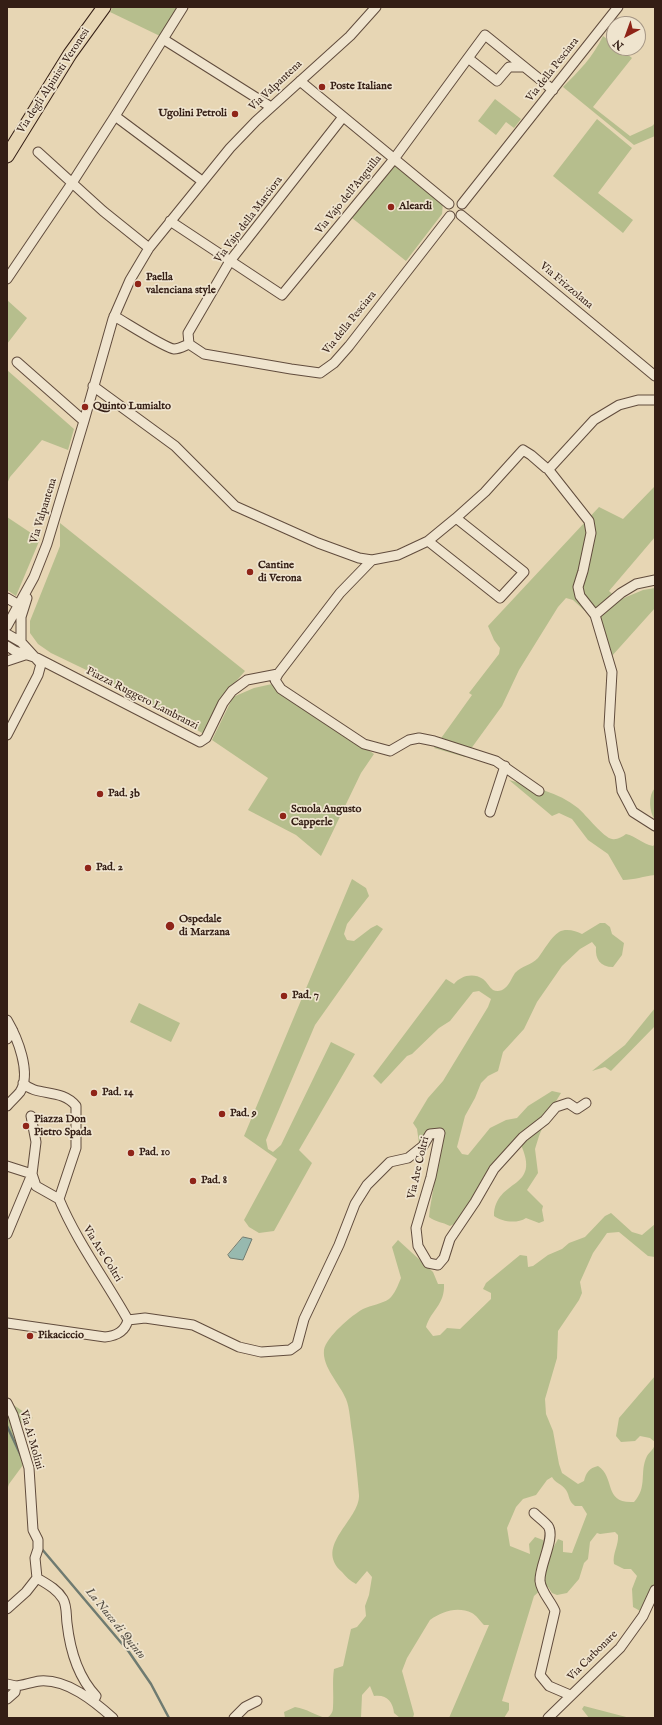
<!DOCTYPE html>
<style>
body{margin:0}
#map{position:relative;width:662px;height:1725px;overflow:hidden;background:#e7d6b4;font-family:"IM FELL English",serif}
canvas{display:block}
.frame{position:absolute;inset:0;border:8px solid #341e15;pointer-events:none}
.north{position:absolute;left:606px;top:16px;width:40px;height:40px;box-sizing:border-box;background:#efe4ce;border:1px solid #a49584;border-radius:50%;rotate:221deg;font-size:11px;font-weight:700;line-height:16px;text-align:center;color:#341e15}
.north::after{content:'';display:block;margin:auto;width:14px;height:18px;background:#8f2418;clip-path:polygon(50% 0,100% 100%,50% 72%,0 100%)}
</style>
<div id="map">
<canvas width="662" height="1725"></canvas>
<div class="frame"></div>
<div class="north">N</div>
</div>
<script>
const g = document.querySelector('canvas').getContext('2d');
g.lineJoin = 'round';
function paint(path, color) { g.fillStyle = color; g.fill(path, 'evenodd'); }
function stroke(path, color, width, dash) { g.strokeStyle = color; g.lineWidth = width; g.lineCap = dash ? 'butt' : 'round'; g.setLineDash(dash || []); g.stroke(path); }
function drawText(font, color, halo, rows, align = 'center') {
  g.font = font + ' "IM FELL English",serif'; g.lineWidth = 3.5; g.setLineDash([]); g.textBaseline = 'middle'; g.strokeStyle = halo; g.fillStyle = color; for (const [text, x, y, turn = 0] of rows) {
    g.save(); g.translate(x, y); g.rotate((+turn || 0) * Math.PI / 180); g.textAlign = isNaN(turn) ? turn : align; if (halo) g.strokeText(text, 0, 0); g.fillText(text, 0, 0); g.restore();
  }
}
paint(new Path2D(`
 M113 7H180L162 37 110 12Z
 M603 36 614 44V48H619L632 58 593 107 630 136 652 126 655 123V136L634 145 563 87C579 71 593 57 603 36Z
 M495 99 521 119 514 128 506 122 496 135 478 121Z
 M597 119 632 148 598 193 633 220 623 233 553 176Z
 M395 165 443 203 442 214 406 261 352 218Z
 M7 300 27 318 7 344Z
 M7 370 74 429 68 450 42 440 10 477 7 484Z
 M655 486V537L609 591 619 600 643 590 655 588V608L611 657 596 621 573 600 566 598 558 607 519 670 502 706 465 757 434 748 472 695 469 693 499 654 500 648 494 640 488 626 599 507 623 519Z
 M7 517 40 539 16 596 7 590Z
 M60 523 245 671 225 694 204 734 105 679 51 653 38 644 30 633V621L60 546Z
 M272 684 374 754 361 773 321 856 296 835 248 810 268 778 212 740 233 697 254 688Z
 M509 780C533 787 558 792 578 808 586 815 604 838 612 839 617 840 622 837 626 834 636 836 642 844 653 846L655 844V875C644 876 634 880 623 880L608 854 588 840 572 819 559 813 552 816Z
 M655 788V820C649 812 648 795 655 788Z
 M352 879 366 888 369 896 347 924 344 934 347 940 354 941 371 928 377 925 383 929 315 1025 266 1140 268 1149 273 1152 281 1145 331 1042 355 1054 299 1150 312 1163 274 1231 259 1233 249 1227 244 1220 277 1159 244 1136Z
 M600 923H605L610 927 612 934 624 943 622 955 613 967C600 967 595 959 596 947L592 942 580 949 562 966 537 1002 524 1029 503 1052 498 1071 488 1076 481 1083 475 1098 465 1116 457 1147 462 1154 468 1155 490 1128 506 1120 517 1118 528 1106 552 1091 561 1093 547 1116 539 1136 535 1149 538 1173 527 1190 543 1206 542 1210 544 1221 539 1223 526 1218C517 1224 502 1222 494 1216 495 1177 543 1191 520 1143L458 1222 450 1226C442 1222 436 1222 429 1217L430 1208 443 1133 419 1143 417 1129 413 1123 428 1098 443 1081 488 1007 491 999 479 991 473 992 450 1021 439 1028 412 1054 407 1056 381 1084 373 1076 446 979 454 984C460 976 473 972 483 979 487 982 489 987 493 990 497 992 502 991 505 988 510 984 511 979 515 973 521 966 532 965 538 958 544 950 551 937 559 932 566 928 576 931 582 934Z
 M139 1003 180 1023 171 1042 130 1022Z
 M655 1008V1026L611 1071 605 1067 592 1071 625 1045Z
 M611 1213 632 1232 642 1235 655 1224V1257L648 1256 619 1232 607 1233 593 1253 580 1282 582 1293 579 1300 558 1331 557 1358 545 1399 546 1414 553 1431 559 1464 562 1473 578 1484 584 1481C586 1473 589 1468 598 1466 616 1478 603 1504 634 1502 648 1487 639 1472 647 1456 650 1451 655 1449 655 1442L650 1438 640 1436 635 1441 621 1442 616 1436 619 1418 655 1376V1594L642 1612 633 1607 632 1589 637 1576 631 1569H624L614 1564C612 1554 619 1545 618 1535L615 1532 600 1534 597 1533 590 1542 588 1559 584 1563 579 1579 567 1593 557 1595 552 1593 548 1587 543 1588 534 1596 502 1701 509 1703V1710L504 1718H449L489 1625H484C480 1621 476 1615 472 1613 458 1606 442 1611 430 1620L407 1658 402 1671 414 1714 413 1718H400L394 1713C393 1701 386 1694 374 1696L370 1686 362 1695 361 1718H327C331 1715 333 1712 333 1707 334 1694 332 1682 334 1669L343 1666 351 1629 357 1627 366 1616 365 1606 369 1595 372 1577 367 1571 356 1584C350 1581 346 1577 342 1572 313 1546 360 1520 359 1495 357 1473 355 1453 352 1432 350 1421 350 1409 346 1399 340 1384 322 1367 324 1350 326 1337 352 1315 363 1309 371 1305 382 1304 389 1299 395 1294 398 1285 401 1278L392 1247 398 1240 433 1272 438 1284H444C445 1305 431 1310 426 1327L433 1336 440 1335 447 1328 460 1329 491 1299V1293L483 1289 486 1283 520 1255 527 1256 528 1267 533 1266 548 1255 562 1249 569 1243 585 1237 605 1216ZM552 1477C555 1483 562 1484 566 1490 570 1496 568 1501 575 1506H582L587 1514 572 1553 563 1552V1541L558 1539 552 1550 547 1551 543 1540 535 1537 529 1544 530 1554 510 1546 507 1528 516 1507 523 1499 536 1495 547 1480Z
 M12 1404 33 1418 11 1427 23 1465 9 1484 7 1490V1408Z
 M584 1706 630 1718H589L582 1709Z
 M295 1707C308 1709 314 1715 326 1718H285L284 1712Z`), '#b6be8d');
const water = new Path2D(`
 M243 1237 252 1239 243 1260 230 1258 228 1255Z`);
paint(water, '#97b9af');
stroke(water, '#6f7b71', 1);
stroke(new Path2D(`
 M7 1426 22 1458
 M41 1548 129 1652 151 1684 169 1718`), '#6f7b71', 2.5);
const minor = new Path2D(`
 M183 7 115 116 202 181
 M163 39 271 107
 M523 67H509L497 81 468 58 485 35 553 90
 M300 81 449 204
 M38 152 103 211 149 248
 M462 204 618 7
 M461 215 655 376
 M170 221 282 295 394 159 468 58
 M7 279 72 183 115 116
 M114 316C125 322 165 348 174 349 179 349 184 346 189 344
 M189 344 204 354 291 369 320 373 334 363 349 346 450 216
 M189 344 188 333 230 261 343 117
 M17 362 84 421
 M93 386 175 446 235 506 318 543 359 558 372 560 398 555 428 541 500 598 524 572 456 518 485 492 523 450 531 455 546 468 549 469 594 420 619 405 638 400H655
 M548 469 589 521 591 533 583 571 578 587 580 596 595 615 612 672 609 726 614 760 620 775 622 791 633 812 655 826
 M428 541 456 518
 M372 560 340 593 278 674 275 680 281 689 364 744 390 751 409 740 419 738 434 741 496 761 539 791
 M7 598 19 605
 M595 615 621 593 636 584 655 580
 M7 626 34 577 47 544 84 421 113 319 130 280 149 248 230 148 256 121 350 36 376 7
 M7 634 21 642 41 664 38 675 7 735
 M21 642V617L27 598
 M7 646 15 651 37 658 200 742 206 738 223 703 232 691 247 680 278 674
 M7 661 25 655
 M490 812 505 766
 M7 1020C17 1037 32 1073 20 1092 16 1097 11 1101 7 1106
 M7 1039 13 1031
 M23 1083C36 1097 62 1088 76 1106V1148L59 1199
 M7 1166 32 1174
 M32 1174 36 1186 59 1199
 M7 1234 32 1174 36 1142 31 1116
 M128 1320 145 1318 193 1325 239 1347 261 1352 290 1350 297 1345 304 1319 339 1245 355 1204 367 1185 390 1162 408 1158 423 1146 430 1134 440 1133 431 1177 416 1228 418 1246 428 1263 438 1265 444 1258 450 1239 475 1202 494 1169 523 1137 545 1120 556 1107 568 1103 577 1109 586 1103
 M7 1323 105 1337C116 1336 125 1332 128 1320 105 1279 77 1242 59 1199
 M7 1403 13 1415 29 1468 33 1530 38 1540V1549L35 1558 37 1578C47 1584 57 1589 63 1599 67 1606 66 1615 67 1623 70 1650 77 1676 96 1696L95 1698 91 1699
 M534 1513C538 1517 544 1521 548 1526 556 1537 539 1566 540 1581 541 1592 551 1601 555 1611L540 1675 549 1686 570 1695
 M7 1609 26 1592 37 1578
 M7 1684 16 1686 15 1692 7 1699
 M16 1686C24 1685 32 1682 40 1681 67 1679 94 1701 113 1718
 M234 1718 245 1707 257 1701
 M548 1718 620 1648 643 1616 655 1590`);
const highway = new Path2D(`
 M7 156 70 54 104 7`);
stroke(minor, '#614c3d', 11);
stroke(highway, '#341e15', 15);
stroke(minor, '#efe4ce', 9);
stroke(highway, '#e7d6b4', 13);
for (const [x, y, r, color] of [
 [322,87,4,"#8f2418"],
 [235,114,4,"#8f2418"],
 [391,207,4,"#8f2418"],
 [138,284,4,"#8f2418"],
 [85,407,4,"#8f2418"],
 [250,572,4,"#8f2418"],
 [100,794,4,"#8f2418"],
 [283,816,4,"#8f2418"],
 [88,868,4,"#8f2418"],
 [170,926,5,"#8f2418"],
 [284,996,4,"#8f2418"],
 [94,1093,4,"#8f2418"],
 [222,1114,4,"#8f2418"],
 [26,1126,4,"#8f2418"],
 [131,1153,4,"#8f2418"],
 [193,1181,4,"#8f2418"],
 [30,1336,4,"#8f2418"]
]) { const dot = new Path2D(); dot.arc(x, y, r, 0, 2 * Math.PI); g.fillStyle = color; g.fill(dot); stroke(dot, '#efe4ce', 1.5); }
drawText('11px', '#341e15', '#efe4ce', [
 ["Via della Pesciara",553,70,-52],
 ["Via degli Alpinisti Veronesi",54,81,-57],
 ["Via Valpantena",276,86,-43],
 ["Via Vajo dell'Anguilla",349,195,-51],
 ["Via Vajo della Marciora",249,220,-53],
 ["Via Frizzolana",566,286,40],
 ["Via della Pesciara",350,323,-51],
 ["Via Valpantena",44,511,-73],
 ["Piazza Ruggero Lambranzi",142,699,27],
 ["Via Are Coltri",419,1168,-77],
 ["Via Are Coltri",102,1254,58],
 ["Via Ai Molini",31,1440,74],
 ["Via Carbonare",593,1656,-45]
]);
drawText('bold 11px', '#341e15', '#efe4ce', [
 ["Poste Italiane",330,87],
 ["Ugolini Petroli",227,114,"right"],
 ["Aleardi",399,207],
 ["Paella",146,278],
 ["valenciana style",146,291],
 ["Quinto Lumialto",93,407],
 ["Cantine",258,566],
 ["di Verona",258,579],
 ["Pad. 3b",108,794],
 ["Scuola Augusto",291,810],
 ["Capperle",291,823],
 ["Pad. 2",96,868],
 ["Ospedale",179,920],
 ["di Marzana",179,933],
 ["Pad. 7",292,996],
 ["Pad. 14",102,1093],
 ["Pad. 9",230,1114],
 ["Piazza Don",34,1120],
 ["Pietro Spada",34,1133],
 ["Pad. 10",139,1153],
 ["Pad. 8",201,1181],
 ["Pikaciccio",38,1336]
], 'left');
drawText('italic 12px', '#524c43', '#efe4ce', [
 ["La Nasce di Quinto",115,1624,51]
]);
</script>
